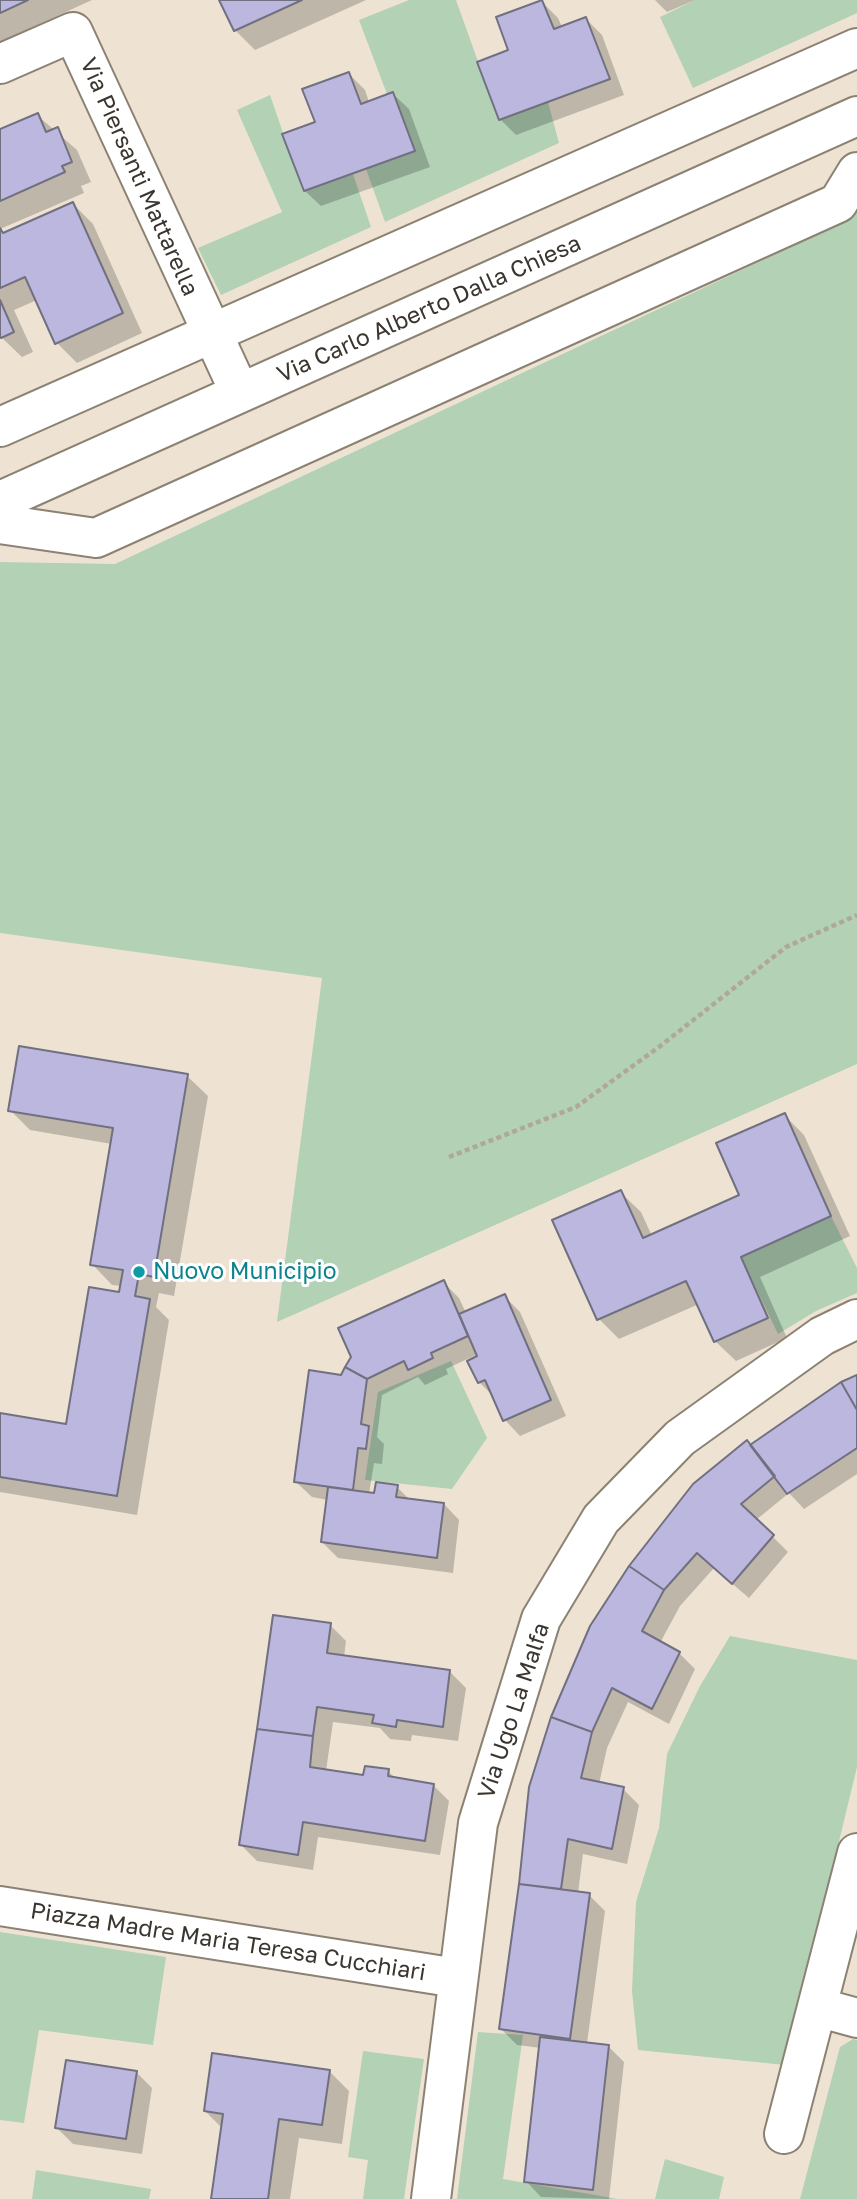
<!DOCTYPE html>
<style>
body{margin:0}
canvas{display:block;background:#eee3d3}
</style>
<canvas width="857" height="2199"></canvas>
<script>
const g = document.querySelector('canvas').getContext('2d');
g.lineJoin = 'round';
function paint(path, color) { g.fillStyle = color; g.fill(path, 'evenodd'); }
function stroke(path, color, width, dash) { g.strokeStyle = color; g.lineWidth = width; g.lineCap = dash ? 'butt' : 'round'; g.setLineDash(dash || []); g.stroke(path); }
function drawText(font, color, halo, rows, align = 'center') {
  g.font = font + ' "Golos Text",sans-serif'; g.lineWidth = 6; g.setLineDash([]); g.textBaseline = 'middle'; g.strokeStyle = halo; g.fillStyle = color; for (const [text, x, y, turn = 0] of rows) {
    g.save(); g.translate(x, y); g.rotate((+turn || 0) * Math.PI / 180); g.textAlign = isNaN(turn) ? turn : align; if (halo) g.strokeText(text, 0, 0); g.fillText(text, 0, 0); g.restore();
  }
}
paint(new Path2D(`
 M409 0H456L499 120 548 102 559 143 385 222 366 169 412 151 394 92 387 94 359 20Z
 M695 0H857V13L693 88 660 17Z
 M270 95 303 191 353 174 371 227 221 295 198 248 282 212 237 110Z
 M857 210V1064L277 1322 322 978 0 933V562L115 564 844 222Z
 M831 1216 857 1268V1293L816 1311 778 1334 741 1257Z
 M451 1361 487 1438 452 1489 365 1480 378 1392Z
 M730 1636 857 1660V1767L785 2065 638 2050 632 1991 636 1902 659 1828 667 1754 700 1686Z
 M0 1932 166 1957 153 2045 39 2030 24 2123 0 2120Z
 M478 2032 523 2035 503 2179 618 2199H457Z
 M853 2039 857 2040V2199H800L840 2047Z
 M363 2051 424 2059 404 2199H363L368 2160 348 2157Z
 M665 2159 724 2177 719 2199H655Z
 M36 2170 151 2189 149 2199H32Z`), '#b2d1b5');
paint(new Path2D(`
 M0 0H92L0 42Z
 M221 0H366L255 50 235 30Z
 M655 0H695L667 12Z
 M542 2 558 18 562 27 586 19 602 35 624 95 516 135 500 119Z
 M349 74 365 90 369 102 393 94 409 109 430 167 321 206 305 191 317 123Z
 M37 115 77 150 91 182 81 186 84 193 0 229 5 234 73 204 93 224 142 333 77 363 57 343 37 300 14 310 33 352 22 357 0 336V131Z
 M187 1076 208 1096 174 1296 159 1293 156 1307 169 1320 137 1515 0 1492V1415L67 1426 122 1286 112 1285 92 1264 112 1144 30 1130 10 1110Z
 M784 1115 804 1135 850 1236 760 1277 787 1338 736 1361 715 1341 699 1304 619 1339 599 1319 555 1221 620 1192 641 1212 652 1236 742 1196Z
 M443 1282 459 1298 466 1313 504 1296 520 1312 566 1416 520 1436 505 1420 495 1398 479 1382 478 1354 446 1369 448 1374 425 1385 418 1377 382 1395 377 1437 384 1444 382 1464 374 1463 369 1494 397 1487 410 1500 444 1504 459 1520 453 1573 338 1558 322 1542 328 1500 312 1497 296 1482 342 1377Z
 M857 1377V1474L804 1509 789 1493 756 1520 788 1552 749 1598 714 1568 680 1606 660 1643 679 1653 695 1669 669 1724 628 1702 607 1748 599 1784 623 1789 639 1805 627 1864 583 1854 578 1893 589 1895 605 1911 587 2043 608 2046 624 2062 609 2199 541 2197 526 2181 541 2048 517 2045 501 2029 530 1788 750 1447Z
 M330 1625 346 1641 344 1657 450 1672 466 1688 458 1741 412 1735 411 1741 390 1739 380 1728 333 1722 326 1771 365 1777 388 1771 397 1780 433 1785 449 1801 440 1855 318 1837 313 1870 257 1861 241 1845Z
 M329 2071 349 2091 342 2144 299 2138 290 2199H213L222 2128 205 2111Z
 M136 2072 152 2088 142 2154 73 2144 57 2128Z`), '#0003');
const building = new Path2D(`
 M0 0H28L0 13Z
 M219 0H302L234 31Z
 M542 0 554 29 586 17 610 79 499 120 477 62 508 50 496 17Z
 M349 72 361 104 393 92 415 151 304 191 282 134 315 122 302 89Z
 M38 113 46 132 58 127 72 162 62 166 65 172 0 201V129Z
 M73 202 123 313 55 344 25 277 0 288V228L3 233Z
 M0 300 14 332 1 338 0 337Z
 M19 1046 188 1074 154 1277 139 1274 135 1296 150 1299 117 1496 0 1477V1413L66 1424 89 1287 119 1292 123 1270 90 1265 113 1128 8 1111Z
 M785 1113 831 1216 741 1257 768 1318 714 1342 686 1281 597 1320 552 1220 621 1190 643 1238 739 1195 716 1143Z
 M444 1280 468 1336 431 1353 433 1358 408 1370 404 1361 367 1379 345 1367 351 1357 338 1328Z
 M505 1294 551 1400 503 1421 485 1380 478 1383 467 1361 477 1356 459 1314Z
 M345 1367 367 1379 361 1424 369 1426 366 1449 358 1448 353 1490 294 1482 309 1370 341 1375Z
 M857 1375V1410L841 1382Z
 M841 1382 857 1410V1448L787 1494 750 1445Z
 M747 1440 775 1476 741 1504 774 1535 732 1584 697 1553 664 1590 629 1566 693 1484Z
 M376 1482 398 1485 396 1497 444 1503 437 1558 321 1542 328 1487 374 1493Z
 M629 1566 664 1590 642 1631 680 1652 652 1709 612 1688 592 1732 551 1717 590 1626Z
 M273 1615 331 1623 327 1653 450 1670 443 1727 397 1720 396 1727 372 1723 374 1715 317 1707 313 1736 257 1729Z
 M551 1717 592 1732 581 1778 624 1787 612 1849 568 1839 561 1889 519 1884 529 1787Z
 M257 1729 313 1736 310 1767 363 1775 365 1766 389 1769 388 1776 434 1784 425 1841 303 1822 298 1855 239 1845Z
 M519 1884 590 1893 570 2039 499 2029Z
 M540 2037 609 2045 593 2190 524 2182Z
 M212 2053 330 2070 322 2125 279 2119 268 2199H211L223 2114 204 2111Z
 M66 2060 137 2071 126 2139 55 2128Z`);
paint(building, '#bbb7de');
stroke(building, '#717080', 2);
const minor = new Path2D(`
 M0 64 73 32 240 393
 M0 427 857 48
 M0 501 857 116
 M0 524 96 538 838 203 857 172
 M0 1906 457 1978
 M817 2007 857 2018
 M784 2134 857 1853
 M431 2199 478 1823 541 1619 601 1519 680 1438 822 1336 857 1319`);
stroke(minor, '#8c8273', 42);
stroke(new Path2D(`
 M449 1157 576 1107 659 1047 786 947 857 915`), '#b0a79b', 4.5, [5, 3.5]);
stroke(minor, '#fff', 38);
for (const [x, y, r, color] of [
 [139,1272,7,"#0f9aa8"]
]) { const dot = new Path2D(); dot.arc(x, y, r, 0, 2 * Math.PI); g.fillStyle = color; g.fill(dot); stroke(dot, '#fff', 2.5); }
drawText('23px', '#3a352f', '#fff', [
 ["Via Piersanti Mattarella",139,177,66],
 ["Via Carlo Alberto Dalla Chiesa",429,309,-24],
 ["Via Ugo La Malfa",514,1711,-72],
 ["Piazza Madre Maria Teresa Cucchiari",228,1942,9]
]);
drawText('23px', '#0d838f', '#fff', [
 ["Nuovo Municipio",153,1272]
], 'left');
</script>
